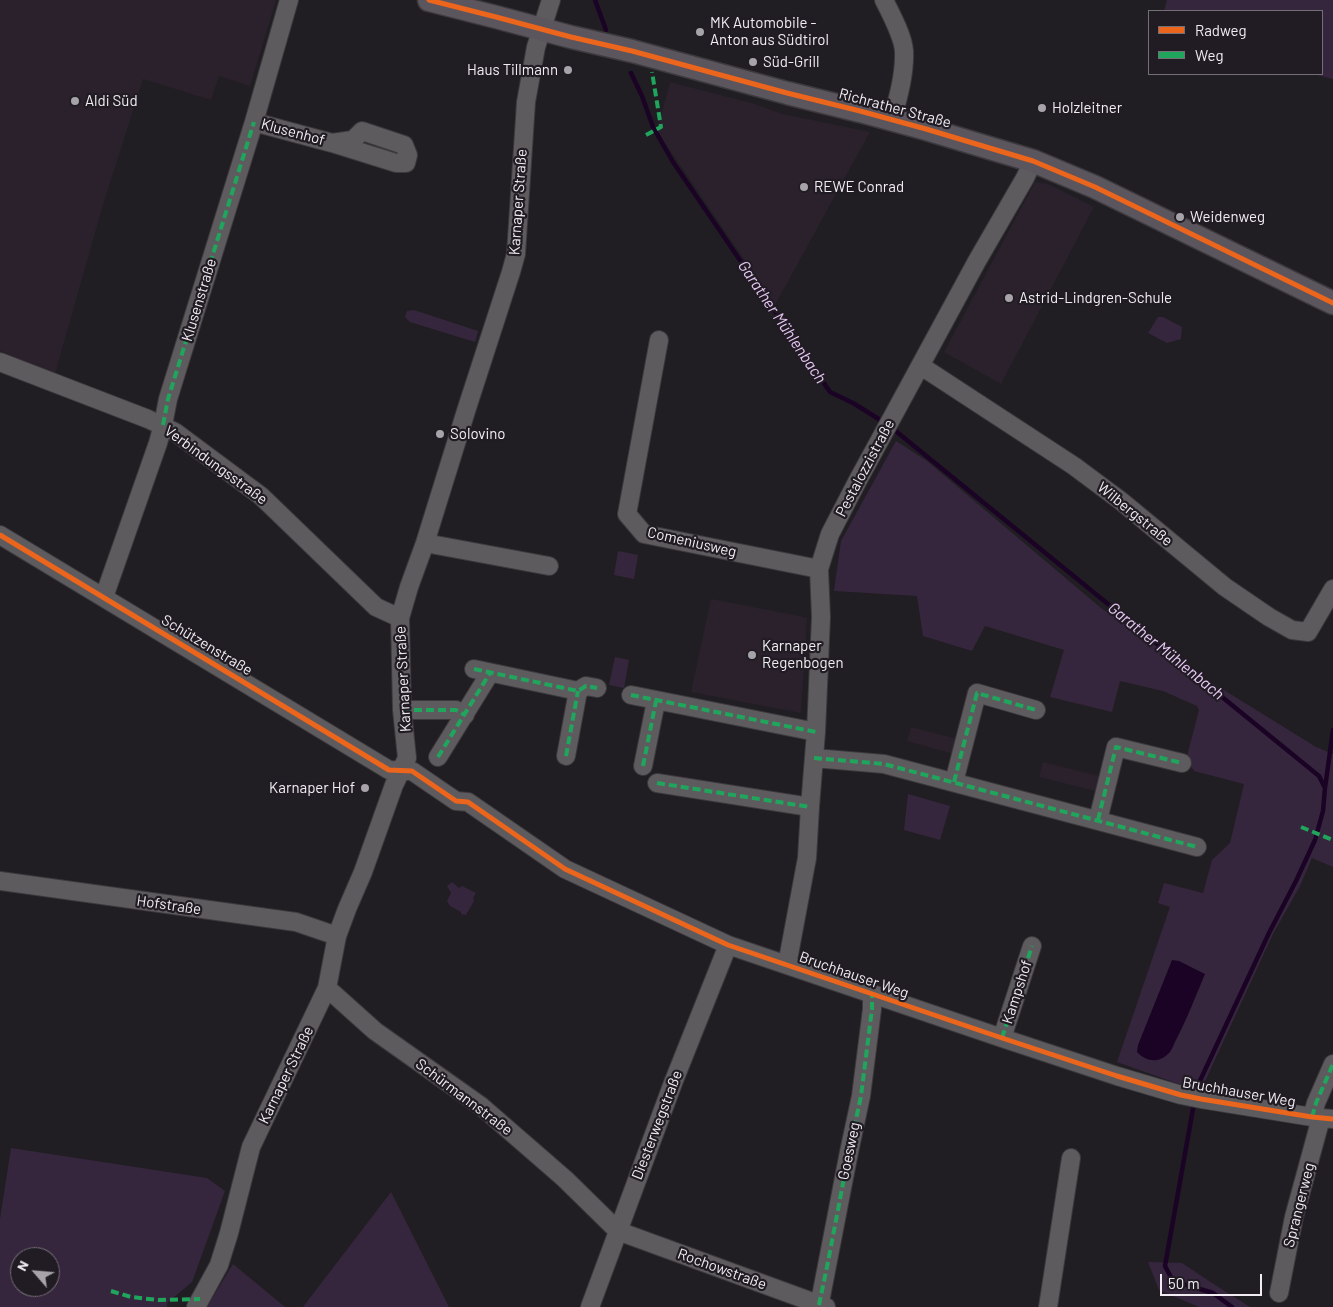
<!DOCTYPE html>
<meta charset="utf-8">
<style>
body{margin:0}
#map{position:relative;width:1333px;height:1307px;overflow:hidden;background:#201e22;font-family:Barlow,sans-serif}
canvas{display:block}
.legend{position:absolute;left:1148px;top:10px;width:175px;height:65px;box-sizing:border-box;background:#211c24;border:1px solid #746f76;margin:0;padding:6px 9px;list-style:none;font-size:15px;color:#f0ecf1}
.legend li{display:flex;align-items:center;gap:10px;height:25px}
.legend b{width:25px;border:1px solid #746f76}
.north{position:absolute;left:10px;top:1247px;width:50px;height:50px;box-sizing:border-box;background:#211c24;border:1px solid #746f76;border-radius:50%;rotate:297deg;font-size:14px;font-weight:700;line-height:20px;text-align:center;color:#f0ecf1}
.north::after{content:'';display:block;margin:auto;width:18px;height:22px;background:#a7a4a9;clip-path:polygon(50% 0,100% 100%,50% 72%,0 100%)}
.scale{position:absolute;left:1160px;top:1274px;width:102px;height:22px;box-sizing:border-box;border:2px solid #f0ecf1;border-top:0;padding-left:6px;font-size:15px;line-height:18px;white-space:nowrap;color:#f0ecf1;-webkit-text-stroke:4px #211c24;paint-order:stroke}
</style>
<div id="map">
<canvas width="1333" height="1307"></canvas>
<ul class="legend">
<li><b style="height:6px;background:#eb651d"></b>Radweg</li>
<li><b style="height:6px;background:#20a55d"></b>Weg</li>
</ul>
<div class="north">N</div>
<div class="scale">50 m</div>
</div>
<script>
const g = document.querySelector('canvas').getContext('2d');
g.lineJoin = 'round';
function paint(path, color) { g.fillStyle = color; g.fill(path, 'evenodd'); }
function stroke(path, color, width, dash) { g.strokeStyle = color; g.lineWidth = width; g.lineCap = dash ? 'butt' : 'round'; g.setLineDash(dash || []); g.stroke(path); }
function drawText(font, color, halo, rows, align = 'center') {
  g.font = font + ' Barlow,sans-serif'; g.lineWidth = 4.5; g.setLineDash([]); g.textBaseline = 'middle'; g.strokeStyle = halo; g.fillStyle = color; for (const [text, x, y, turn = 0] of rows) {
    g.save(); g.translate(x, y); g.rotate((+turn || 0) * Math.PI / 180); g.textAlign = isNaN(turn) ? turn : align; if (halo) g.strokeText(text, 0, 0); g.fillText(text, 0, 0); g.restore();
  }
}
paint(new Path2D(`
 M0 0H276L250 86 219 76 211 100 143 79 102 208 55 374 0 351Z
 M670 82 751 103 783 114 870 132 775 305 657 131Z
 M1035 182 1048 184 1094 207 1001 384 944 352Z
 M711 599 789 614 807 618 801 713 691 692Z
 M911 727 957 739 954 754 907 741Z
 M1043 762 1103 777 1099 792 1039 777Z`), '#2a212d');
paint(new Path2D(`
 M1167 0H1333V79L1313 74H1322V11H1164Z
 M414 310 478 331 475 342 410 322 405 317 407 311Z
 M1158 317H1163L1182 327 1181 339 1167 343 1148 333Z
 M896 441 927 461 1101 608 1198 674 1316 747 1333 754V867L1312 858 1300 886 1273 934 1201 1090 1176 1083 1117 1062 1170 907 1158 903 1164 883 1203 893 1212 860 1230 843 1244 784 1194 771 1186 760 1199 710 1197 706 1163 691 1120 681 1112 712 1050 697 1064 650 985 626 972 651 923 636 917 596 834 591 841 541Z
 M618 551 638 555 634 579 614 575Z
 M615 657 629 660 624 688 609 685Z
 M908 794 950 806 940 840 904 830Z
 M452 882 459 888 462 886 476 893 473 898 474 901 466 915 461 914V912L450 906 447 901 451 893 447 886Z
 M11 1148 207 1178 225 1191 192 1282 167 1303V1307H0V1219ZM20 1257H50V1287H20Z
 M391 1192 449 1307H303Z
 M1148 1262 1182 1263 1209 1281 1250 1307H1199L1159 1290Z
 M233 1264 285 1307H207Z`), '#36263d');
paint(new Path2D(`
 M1172 960 1179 961 1205 974C1196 995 1188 1017 1177 1038 1174 1043 1172 1051 1168 1054 1158 1064 1145 1061 1137 1052L1138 1045Z`), '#1b0326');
stroke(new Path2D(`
 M595 0 606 30
 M631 73 642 96 653 127 673 162 830 392 853 403 885 423
 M892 428 1319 776 1325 788 1323 811 1315 840 1296 881 1269 933 1198 1085 1196 1093
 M1325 788 1333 730
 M1194 1103 1165 1266 1173 1281 1213 1293 1232 1307`), '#1b0326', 4.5);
const minor = new Path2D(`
 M884 0C891 14 903 36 904 51 905 74 898 98 892 120
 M254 122 332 143 396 163H406L408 155 404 145 362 131 353 140 332 143
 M659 340 627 514 644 534 819 569
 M0 362 148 419 175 432 261 496 376 607 400 618
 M921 366 1074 466 1121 501 1225 587 1269 617 1292 630 1308 632 1333 589
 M0 535 389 770 412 771 456 801 468 802 565 869 728 945 1002 1038 1117 1076 1181 1095 1201 1099 1312 1117 1333 1119
 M425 543 549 566
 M104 597 158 443 163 425 168 399 254 122 289 0
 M474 669 578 691 586 686 597 688
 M631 695 816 732
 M402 710H456L465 715
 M566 756 578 691
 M438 757 490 673
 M814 758 884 764 1197 847
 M643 766 656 701
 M954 782 977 693 1036 710
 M657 783 810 807
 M1098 820 1116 747 1182 763
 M0 881 296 922 337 936
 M787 965 807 858 810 807 816 732 821 617 819 569 830 534 858 480 894 414 977 261 1025 178 1033 161
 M327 988 375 1031 481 1106 565 1179 618 1231 826 1307
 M1002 1038 1032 946
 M1312 1117 1316 1103 1333 1064
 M1279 1293 1294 1217 1321 1118
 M196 1307 219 1265 229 1233 251 1147 327 988 337 936 347 909 363 872 394 785 407 758 402 710 400 618 409 587 425 543 466 411 511 272 516 254 526 102 536 47 551 0
 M590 1307 673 1083 728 945
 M819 1307 849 1152 861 1096 872 1009V994
 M1048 1307 1071 1158`);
const major = new Path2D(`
 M429 0 496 17 571 37 632 51 787 93 860 111 926 129 1033 161 1095 187 1333 303`);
stroke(minor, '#3c393d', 20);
stroke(major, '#3c393d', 25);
stroke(minor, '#5e5b5f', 18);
stroke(major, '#5b555e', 22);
stroke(new Path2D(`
 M646 135 661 127 652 72
 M163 425 168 399 254 122
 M474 669 578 691 586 686 597 688
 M631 695 816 732
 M402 710H456L465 715
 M566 756 578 691
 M438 757 490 673
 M814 758 884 764 1197 847
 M643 766 656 701
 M954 782 977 693 1036 710
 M657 783 810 807
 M1098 820 1116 747 1182 763
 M1301 827 1333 840
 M1002 1038 1032 946
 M1312 1117 1316 1103 1333 1064
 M111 1291 131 1297 158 1300 200 1299
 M819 1305 828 1262 849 1152 861 1096 872 1009V994`), '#20a55d', 4, [8, 4]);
stroke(new Path2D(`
 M429 0 496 17 571 37 632 51 787 93 860 111 926 129 1033 161 1095 187 1333 303
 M0 535 389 770 412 771 456 801 468 802 565 869 728 945 1002 1038 1117 1076 1181 1095 1201 1099 1312 1117 1333 1119`), '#eb651d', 5);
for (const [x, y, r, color] of [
 [700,32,5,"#a7a4a9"],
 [753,62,5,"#a7a4a9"],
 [568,70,5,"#a7a4a9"],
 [75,101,5,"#a7a4a9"],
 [1042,108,5,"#a7a4a9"],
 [804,187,5,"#a7a4a9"],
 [1180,217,5,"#a7a4a9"],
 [1009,298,5,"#a7a4a9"],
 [440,434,5,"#a7a4a9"],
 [752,655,5,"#a7a4a9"],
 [365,788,5,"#a7a4a9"]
]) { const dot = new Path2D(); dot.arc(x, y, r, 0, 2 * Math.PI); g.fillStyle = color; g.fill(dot); stroke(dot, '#211c24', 2); }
drawText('15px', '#f0ecf1', '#211c24', [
 ["MK Automobile -",710,23],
 ["Anton aus Südtirol",710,40],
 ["Süd-Grill",763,62],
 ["Haus Tillmann",558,70,"right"],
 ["Aldi Süd",85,101],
 ["Holzleitner",1052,108],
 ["REWE Conrad",814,187],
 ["Weidenweg",1190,217],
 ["Astrid-Lindgren-Schule",1019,298],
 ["Solovino",450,434],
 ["Karnaper",762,646],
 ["Regenbogen",762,663],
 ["Karnaper Hof",355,788,"right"]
], 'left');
drawText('15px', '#f0ecf1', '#211c24', [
 ["Richrather Straße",895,108,15],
 ["Klusenhof",293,132,15],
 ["Karnaper Straße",518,202,-86],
 ["Klusenstraße",199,300,-73],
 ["Verbindungsstraße",216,465,36],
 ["Pestalozzistraße",865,468,-62],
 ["Wilbergstraße",1135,514,39],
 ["Comeniusweg",692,542,13],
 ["Schützenstraße",207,645,31],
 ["Karnaper Straße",403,679,-93],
 ["Hofstraße",169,905,8],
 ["Bruchhauser Weg",854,975,19],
 ["Kampshof",1017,992,-72],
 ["Karnaper Straße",286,1075,-64],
 ["Bruchhauser Weg",1239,1092,10],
 ["Schürmannstraße",464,1097,37],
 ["Diesterwegstraße",657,1125,-69],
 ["Goesweg",849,1151,-78],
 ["Sprangerweg",1299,1205,-76],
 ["Rochowstraße",722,1269,20]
]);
drawText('italic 16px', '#e9caf7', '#211c24', [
 ["Garather Mühlenbach",782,322,56],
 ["Garather Mühlenbach",1166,651,39]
]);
</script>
